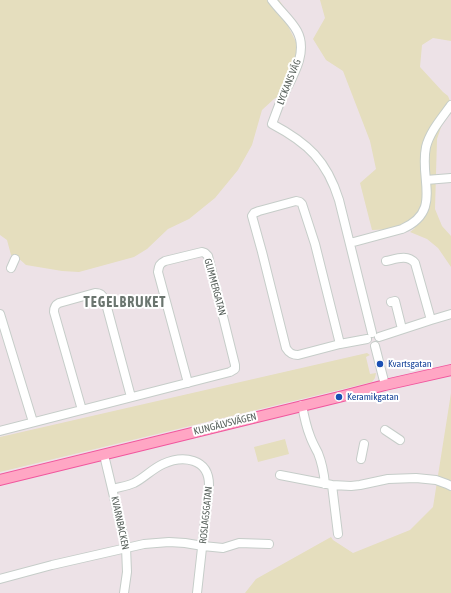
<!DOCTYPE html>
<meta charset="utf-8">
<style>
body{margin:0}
canvas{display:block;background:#ede2e7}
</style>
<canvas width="451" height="593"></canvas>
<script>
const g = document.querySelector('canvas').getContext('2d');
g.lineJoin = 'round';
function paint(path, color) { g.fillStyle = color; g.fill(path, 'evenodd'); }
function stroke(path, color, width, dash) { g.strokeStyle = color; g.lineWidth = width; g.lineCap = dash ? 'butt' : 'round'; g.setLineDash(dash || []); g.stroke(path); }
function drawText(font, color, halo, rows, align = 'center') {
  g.font = font + ' "Asap Condensed",sans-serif'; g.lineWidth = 4; g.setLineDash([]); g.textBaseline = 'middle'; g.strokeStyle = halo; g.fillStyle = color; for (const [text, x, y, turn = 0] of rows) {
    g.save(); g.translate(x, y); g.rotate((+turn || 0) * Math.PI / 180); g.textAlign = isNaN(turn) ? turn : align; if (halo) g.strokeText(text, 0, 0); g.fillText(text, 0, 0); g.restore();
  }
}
paint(new Path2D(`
 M0 0H279L284 7 288 26 296 42 298 54 293 72 279 96 274 99 262 110 252 145 238 170 215 198 189 219 168 229 147 249 134 257 79 272 62 271 26 265 17 257 11 255 7 240 0 235Z
 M320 0H451V41L433 38 422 45 420 67 443 92 448 96 450 101 437 139 435 209 442 226 451 236V267L438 248 427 239 410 232 415 228 372 230 360 183 376 169 370 141 343 71 326 60 313 39 325 18Z
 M367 353 370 355 366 357 370 374 376 373 375 378 372 382 0 472V437Z
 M451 393V593H245L256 579 331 537 333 540 353 553 410 530 433 507Z
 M285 439 289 454 258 462 254 447Z`), '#e5debe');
const minor = new Path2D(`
 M272 0C280 11 291 20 297 31 309 53 291 79 282 98 278 107 275 116 272 124 308 143 327 161 339 200L372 333
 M426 180 451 178
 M350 243 402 229C443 211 419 180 426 147 430 131 442 118 451 105
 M386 261C396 259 407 254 415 263L431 320
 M11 268 15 259
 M391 302 395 301 402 329
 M0 314 33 422
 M379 337 431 320 451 314
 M340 344 315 244 302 204 300 202 296 201 259 211 254 213 252 216 262 252 286 348C289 353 292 355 298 355L340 344 367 339
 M375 346 385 385
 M302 405C304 416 306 426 310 436 312 442 315 447 318 453 322 463 324 474 325 484
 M82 410 54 312C54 307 55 305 59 303L95 293C101 293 102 295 105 300L131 397
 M385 430 400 440
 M0 431 230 372 235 369V365L208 256 205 253 202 252 165 261C159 264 159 266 158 272L188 383
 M104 455 126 547 127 572 124 593
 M361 459 364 444
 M280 475 332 485 351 486 360 485 388 479 416 478 436 480 447 484 451 486
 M332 485 338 534
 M113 489C120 487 127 486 134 483 144 478 152 469 163 464 183 455 209 458 209 485L197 593
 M0 579 52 565 144 544 169 542 185 543 203 546 223 548 239 543 269 544`);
const major = new Path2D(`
 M0 480 339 397 385 385 451 370`);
stroke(minor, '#c6cdc9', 10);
stroke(major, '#f1579e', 12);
stroke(minor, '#fff', 8);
stroke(major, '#ffa6c4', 10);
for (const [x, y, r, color] of [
 [380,364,4,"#1a4fb4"],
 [339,397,4,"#1a4fb4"]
]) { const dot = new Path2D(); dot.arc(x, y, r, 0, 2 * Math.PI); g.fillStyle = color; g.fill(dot); stroke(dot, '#fff', 1.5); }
drawText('10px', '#5a635e', '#fff', [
 ["LYCKANS VÄG",289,82,-68],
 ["GLIMMERGATAN",215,287,75],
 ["KUNGÄLVSVÄGEN",225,424,-14],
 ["ROSLAGSGATAN",206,515,-84],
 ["KVARNBACKEN",120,523,78]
]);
drawText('10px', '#164399', '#fff', [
 ["Kvartsgatan",388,364],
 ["Keramikgatan",347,397]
], 'left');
g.letterSpacing = '1px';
drawText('bold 14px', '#6b756f', '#fff', [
 ["TEGELBRUKET",125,303]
]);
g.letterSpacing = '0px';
</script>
